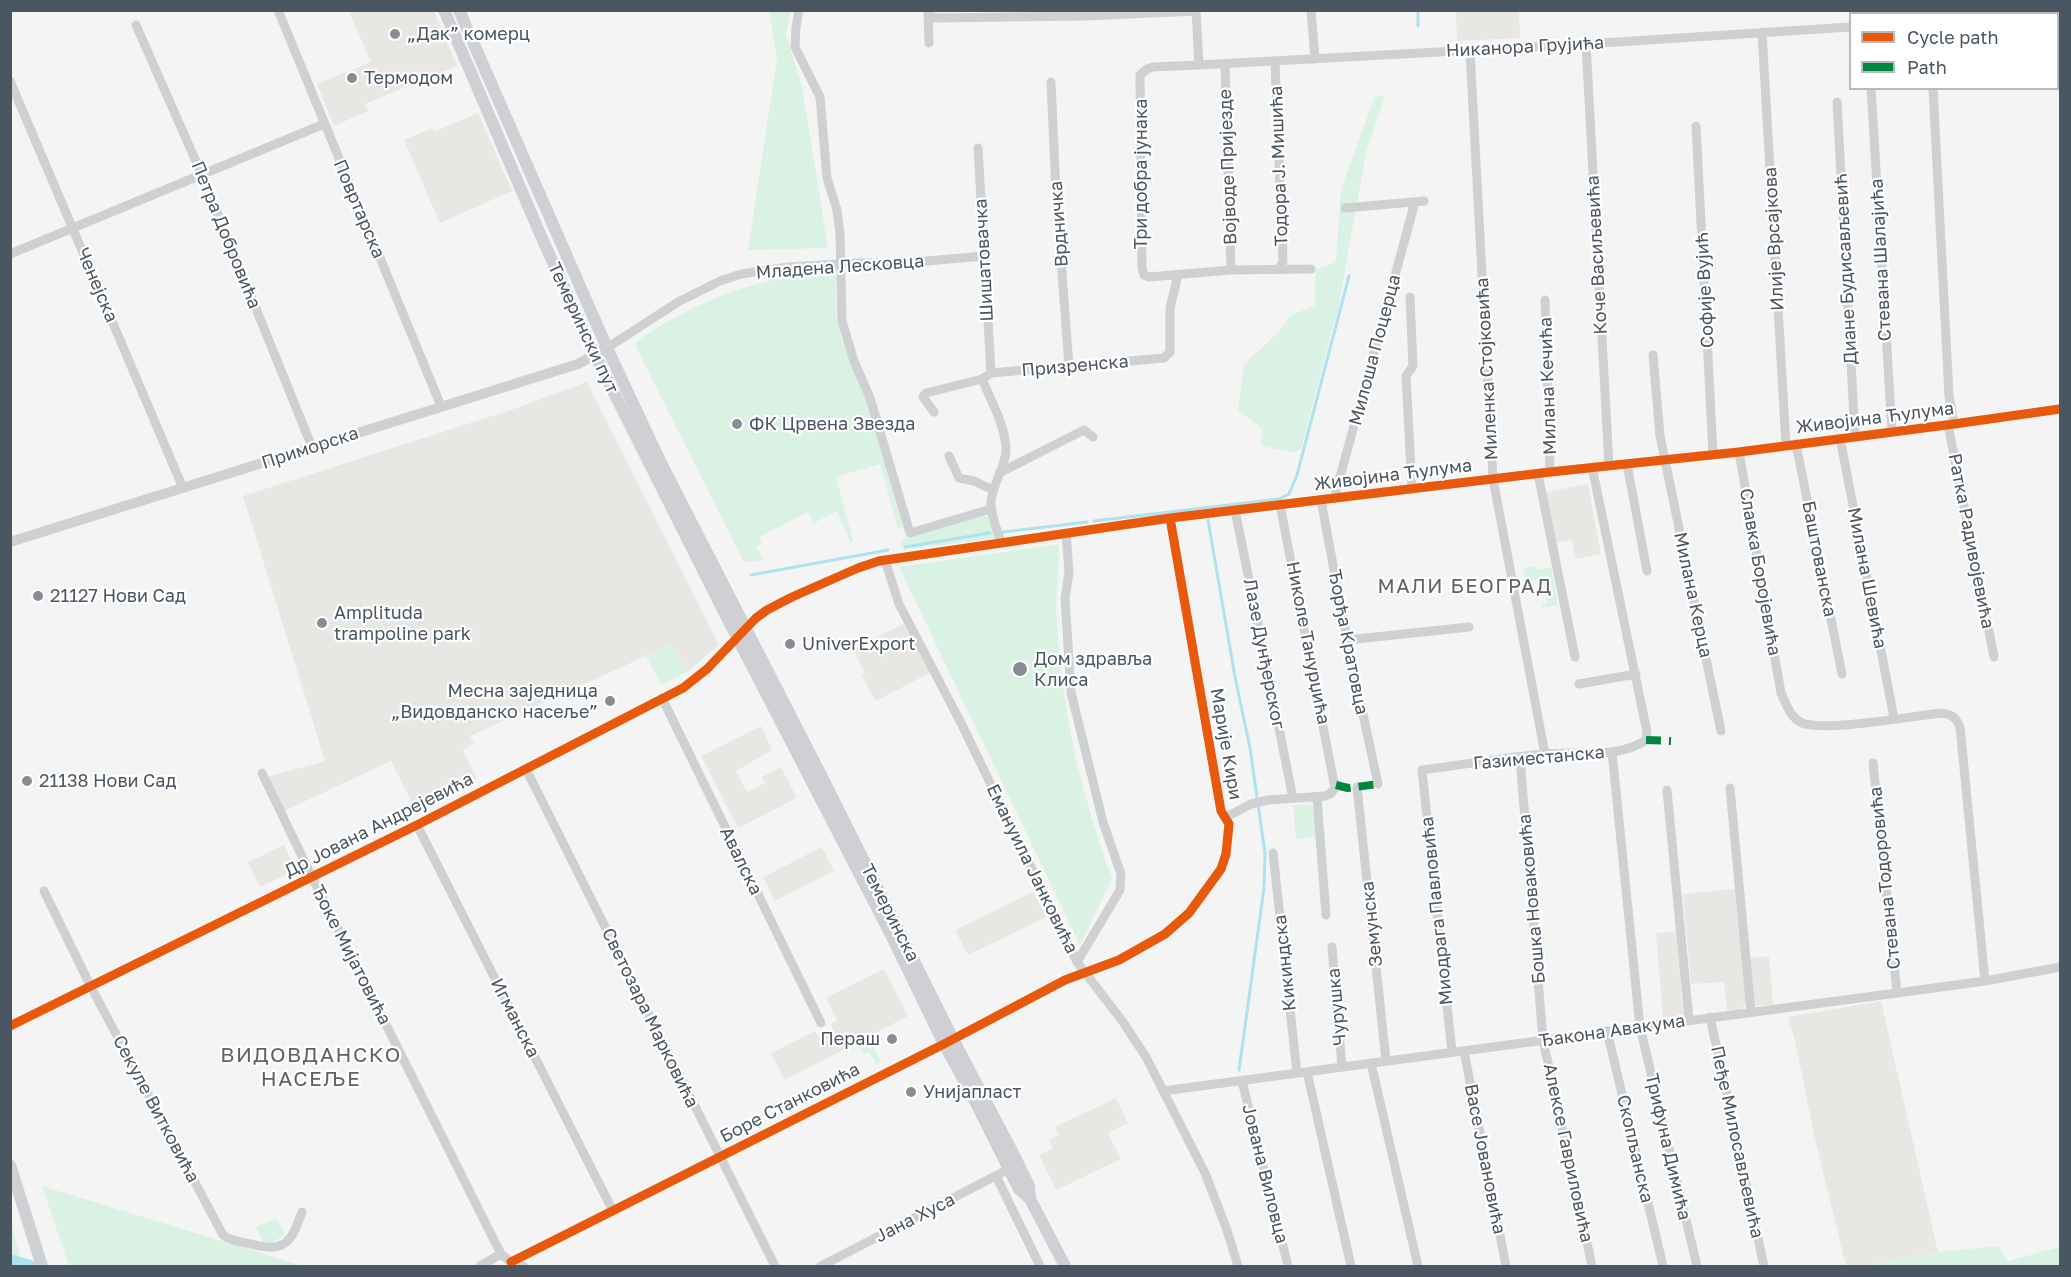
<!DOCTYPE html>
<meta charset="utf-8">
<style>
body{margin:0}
#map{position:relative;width:2071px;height:1277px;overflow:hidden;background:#f4f4f4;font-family:"Golos Text",sans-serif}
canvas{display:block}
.frame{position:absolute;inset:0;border:12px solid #4a5661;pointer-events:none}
.legend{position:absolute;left:1849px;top:12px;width:210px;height:78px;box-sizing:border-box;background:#fff;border:2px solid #b7bbc0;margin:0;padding:8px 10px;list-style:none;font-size:18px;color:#4a5661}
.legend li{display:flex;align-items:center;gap:12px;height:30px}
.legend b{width:30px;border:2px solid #b7bbc0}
</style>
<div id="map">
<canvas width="2071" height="1277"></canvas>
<div class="frame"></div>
<ul class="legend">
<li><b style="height:8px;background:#e8590c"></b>Cycle path</li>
<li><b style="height:8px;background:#00873e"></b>Path</li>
</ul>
</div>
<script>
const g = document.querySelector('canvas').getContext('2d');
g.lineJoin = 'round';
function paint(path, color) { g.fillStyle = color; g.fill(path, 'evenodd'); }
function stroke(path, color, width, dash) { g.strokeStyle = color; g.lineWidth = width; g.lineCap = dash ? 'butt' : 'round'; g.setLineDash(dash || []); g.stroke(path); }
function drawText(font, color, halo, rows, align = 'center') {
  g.font = font + ' "Golos Text",sans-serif'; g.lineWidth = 4.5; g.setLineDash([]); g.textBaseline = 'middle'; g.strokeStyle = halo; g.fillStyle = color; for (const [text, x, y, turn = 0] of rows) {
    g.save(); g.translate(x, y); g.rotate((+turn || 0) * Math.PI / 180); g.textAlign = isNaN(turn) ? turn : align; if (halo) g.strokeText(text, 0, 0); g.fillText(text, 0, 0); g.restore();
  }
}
paint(new Path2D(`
 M1920 10V13L1910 14 1868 13 1867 11Z
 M349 11H434L457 66 365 104 368 111 334 126 317 84 371 62Z
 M1456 11H1519L1520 38 1457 41Z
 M478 113 512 191 440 223 404 140 432 128 434 132Z
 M587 382 719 645 687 672 670 645 470 736 474 743 463 750 477 779 415 809 391 761 284 811 267 777 325 761 243 496 511 410Z
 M1588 484 1601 554 1576 559 1572 540 1555 543 1546 492Z
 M905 623 930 673 875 701 862 675 865 673 853 649Z
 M761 726 772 750 736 771 747 792 765 783 762 777 781 767 797 798 738 828 701 756Z
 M284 845 296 870 260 887 248 862Z
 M822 847 834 871 775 901 763 877Z
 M1735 889 1746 1002 1745 1006 1741 1009 1727 1011 1724 982 1691 984 1683 894Z
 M1033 892 1046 917 968 955 955 930Z
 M1676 931 1683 1016 1663 1017 1656 933Z
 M1769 956 1773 1005 1754 1006 1750 958Z
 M884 969 908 1016 785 1080 771 1053 815 1031 818 1037 833 1029 831 1024 837 1020 826 998Z
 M1881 1001 1938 1252 1867 1266H1846L1815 1139 1795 1041 1788 1017Z
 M1116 1098 1128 1123 1108 1133 1121 1159 1056 1190 1039 1155 1053 1148 1049 1140 1059 1135 1055 1127Z`), '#e8e7e3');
paint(new Path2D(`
 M769 11H791L786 34 802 87 828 248 748 250 777 59Z
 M1375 96H1385L1366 153 1338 308 1301 449 1292 452 1261 446 1262 429 1238 410 1244 364 1279 332 1291 315 1315 306V270L1336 262 1341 189Z
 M831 273 836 277V313L841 338 867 402 903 526 898 529 880 464 836 477 853 541 850 542 837 511 814 523 808 512 759 537 762 543 756 547 763 561 744 562 636 347V343C645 333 659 327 671 320 725 290 769 276 831 273Z
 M984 516 989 518 995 538 904 550 901 540Z
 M1059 544C1060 570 1055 595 1057 622 1061 709 1082 797 1112 878L1080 945 899 567Z
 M1537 566 1538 570 1551 567 1558 605 1543 608 1542 604 1547 603 1542 579 1526 582 1523 569Z
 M671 645 687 672 661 685 646 656Z
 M1293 805H1313L1316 837 1296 839Z
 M868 1036 881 1062 876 1065 869 1052 864 1054 859 1043 851 1047 850 1045Z
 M42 1186 303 1266H69Z
 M277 1218 285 1236 264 1245 256 1227Z
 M10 1222H11L20 1257 11 1254Z
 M1998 1246 2008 1261 2060 1247V1266H1867L1938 1252Z`), '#d9f2e3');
paint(new Path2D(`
 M10 1254 52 1266H11Z`), '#aee2f0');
stroke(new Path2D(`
 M1418 26V10
 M1208 520 1235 677 1250 748 1265 853 1264 888 1239 1070
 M1094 521 1279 499 1289 494 1297 475 1349 276
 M1003 532 1087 522
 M905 547 990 533
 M751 575 888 550`), '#aee2f0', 3);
stroke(new Path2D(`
 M278 10 441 406
 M799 10 796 27 795 47 820 97 827 178 837 210 840 234 842 321 854 361 870 398 910 533 991 509
 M928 10 929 43
 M1196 10 1199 65 1586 44 1850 27
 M1311 10 1315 59
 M1928 10 1929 14
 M928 15 936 18 1086 16 1196 11
 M136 25 202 175 312 447
 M1762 32 1786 445
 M1586 44 1609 466
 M1470 51 1493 479 1545 754
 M1275 62 1283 261 1279 269
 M1199 65 1153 67 1147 69 1140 75 1142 268 1144 275 1149 277 1231 270 1311 269
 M1225 65 1231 270
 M10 81 183 488
 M1051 82 1056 193 1069 366
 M1871 88 1892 431
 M1933 88 1949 396 1954 424
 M1837 102 1855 437
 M1696 126 1713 454
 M978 148 991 373
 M1345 208 1424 201
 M10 254 324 124
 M1410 297 1413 366 1406 376 1412 489
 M1545 300 1550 472
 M607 348 678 302 720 281 741 274 789 267 857 263H904L984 256
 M1653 355 1660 436 1721 731
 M982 379C991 401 1006 426 1006 451 1005 468 993 483 991 501 990 514 997 529 1001 542
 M934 412 923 397 926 393 982 379 991 373 1164 358 1170 352V308L1178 275
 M1948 425 1994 657
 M1840 438 1894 718
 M1796 444 1842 674
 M1739 452 1781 693C1786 704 1790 717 1802 723 1825 732 1913 716 1942 713 1952 714 1956 718 1960 727L1985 981
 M949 456 959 478 974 481 993 490
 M1627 464 1647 571
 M999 473 1084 430 1093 437
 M1538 474 1575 657
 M1334 499 1415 202
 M1321 500 1347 640 1378 784
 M1235 510 1293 798
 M1066 533 1069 572 1065 599 1071 692 1103 822 1121 874 1120 890 1077 962
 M885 560 899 604 962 725 1077 962 1123 1022 1146 1057 1205 1173 1227 1230 1238 1266
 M1347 640 1469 627
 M1579 684 1636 674
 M662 698 821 1023
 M1612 752 1640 1027 1697 1266
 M1520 758 1543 1040 1592 1266
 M1873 763 1897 993
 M526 769 775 1266
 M262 773 312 877 501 1254 511 1262 523 1266
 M1357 787 1386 1061
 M1730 788 1751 1012
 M1667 790 1689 1020
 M1317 797 1326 915
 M1226 817 1251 804 1268 800 1325 796 1330 794 1335 788 1280 505
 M417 825 613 1211
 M1273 853 1297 1073
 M44 891 91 987 223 1235C231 1241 241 1242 251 1244 285 1253 291 1243 302 1212
 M1332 947 1342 1067
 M1710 1017 1764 1266
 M10 1026 417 825 683 688 707 669 756 618 767 610 792 597 858 568 879 561 1170 518 1550 472 1739 452 1954 424 2060 409
 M1607 1031 1663 1266
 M1464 1051 1506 1266
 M1452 1052 1422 770C1463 765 1505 757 1546 754 1578 751 1619 759 1646 740L1647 732 1592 467
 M1371 1063 1418 1266
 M1307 1072 1351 1266
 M1242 1081 1288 1266
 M1163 1091 1897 993 1985 981 2060 967
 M996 1176 1040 1266
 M511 1262 944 1044 1065 980 1119 960 1165 934 1189 913 1221 869 1226 854 1229 824 1221 811 1170 518
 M480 1266 501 1254
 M821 1266 1009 1169`), '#ced0d2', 9);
stroke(new Path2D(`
 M10 542 578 364 607 348`), '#ced0d2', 10);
stroke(new Path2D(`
 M444 10 541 236 595 355 722 608 890 933 944 1044 974 1099 1019 1189 1030 1199 1065 1266
 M459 10 607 348 661 463 825 783 953 1039 1015 1157 1029 1186 1030 1199
 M10 1165 42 1266`), '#ced0d4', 12);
stroke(new Path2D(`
 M1646 740 1671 741
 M1336 785 1348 788 1378 784`), '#00873e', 8, [15, 8]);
stroke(new Path2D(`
 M10 1026 417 825 683 688 707 669 756 618 767 610 792 597 858 568 879 561 1170 518 1550 472 1739 452 1954 424 2060 409
 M511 1262 944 1044 1065 980 1119 960 1165 934 1189 913 1221 869 1226 854 1229 824 1221 811 1170 518`), '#e8590c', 9);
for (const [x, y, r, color] of [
 [395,34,6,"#868d94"],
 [352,78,6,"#868d94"],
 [737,424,6,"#868d94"],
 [38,596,6,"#868d94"],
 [322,623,6,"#868d94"],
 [790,644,6,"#868d94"],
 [1020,669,8,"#868d94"],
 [610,701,6,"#868d94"],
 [27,781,6,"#868d94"],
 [892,1039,6,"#868d94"],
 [911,1092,6,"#868d94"]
]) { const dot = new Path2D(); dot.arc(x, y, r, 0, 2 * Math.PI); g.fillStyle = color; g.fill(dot); stroke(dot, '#fff', 2); }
drawText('18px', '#4a5661', '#fff', [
 ["„Дак” комерц",407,34],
 ["Термодом",364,78],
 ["ФК Црвена Звезда",749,424],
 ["21127 Нови Сад",50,596],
 ["Amplituda",334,613],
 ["trampoline park",334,634],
 ["UniverExport",802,644],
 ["Дом здравља",1034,659],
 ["Клиса",1034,680],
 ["Месна заједница",598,691,"right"],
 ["„Видовданско насеље”",598,712,"right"],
 ["21138 Нови Сад",39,781],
 ["Пераш",880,1039,"right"],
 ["Унијапласт",923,1092]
], 'left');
drawText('18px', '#4a5661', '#fff', [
 ["Никанора Грујића",1525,47,-3],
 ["Тодора Ј. Мишића",1279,166,-92],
 ["Војводе Пријезде",1228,167,-92],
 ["Три добра јунака",1141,174,-90],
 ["Повртарска",359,209,67],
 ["Врдничка",1059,224,-94],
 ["Петра Добровића",226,235,68],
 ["Илије Врсајкова",1774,239,-93],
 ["Коче Васиљевића",1597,255,-93],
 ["Шишатовачка",984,260,-93],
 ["Стевана Шалајића",1881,260,-93],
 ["Младена Лесковца",840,267,-4],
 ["Диане Будисављевић",1846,269,-93],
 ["Ченејска",97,285,67],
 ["Софије Вујић",1705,290,-93],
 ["Темерински пут",583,328,65],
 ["Милоша Поцерца",1375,350,-75],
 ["Призренска",1075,366,-5],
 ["Миленка Стојковића",1487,369,-93],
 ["Милана Кечића",1548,386,-92],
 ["Живојина Ћулума",1875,418,-7],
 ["Приморска",310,448,-18],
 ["Живојина Ћулума",1393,475,-7],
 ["Ратка Радивојевића",1971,541,79],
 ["Баштованска",1819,559,79],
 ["Славка Боројевића",1760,572,80],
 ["Милана Шевића",1867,578,79],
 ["Милана Керца",1693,595,78],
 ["Ђорђа Кратовца",1348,642,79],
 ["Николе Танурџића",1308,643,79],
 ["Лазе Дунђерског",1264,654,79],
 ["Марије Кири",1226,744,80],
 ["Газиместанска",1539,758,-5],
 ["Др Јована Андрејевића",379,825,-27],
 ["Авалска",741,861,64],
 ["Емануила Јанковића",1032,869,64],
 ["Стевана Тодоровића",1885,878,-96],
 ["Бошка Новаковића",1532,899,-95],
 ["Миодрага Павловића",1437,911,-96],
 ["Темеринска",890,913,63],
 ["Земунска",1372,924,-96],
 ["Ђоке Мијатовића",351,955,63],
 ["Кикиндска",1285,963,-96],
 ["Чурушка",1337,1007,-95],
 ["Игманска",515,1018,63],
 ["Светозара Марковића",650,1018,64],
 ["Ђакона Авакума",1612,1031,-8],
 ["Боре Станковића",790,1103,-27],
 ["Секуле Витковића",156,1109,62],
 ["Пеђе Милосављевића",1737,1142,78],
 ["Трифуна Димића",1668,1147,77],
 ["Скопљанска",1635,1149,77],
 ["Алексе Гавриловића",1568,1153,78],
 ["Васе Јовановића",1485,1159,79],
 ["Јована Виловца",1265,1174,76],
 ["Јана Хуса",915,1218,-27]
]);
g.letterSpacing = '1.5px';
drawText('20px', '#5f6368', '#fff', [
 ["МАЛИ БЕОГРАД",1465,587]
]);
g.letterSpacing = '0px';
g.letterSpacing = '1.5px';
drawText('21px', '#5f6368', '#fff', [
 ["ВИДОВДАНСКО",311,1055],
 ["НАСЕЉЕ",311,1079]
]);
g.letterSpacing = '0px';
</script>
